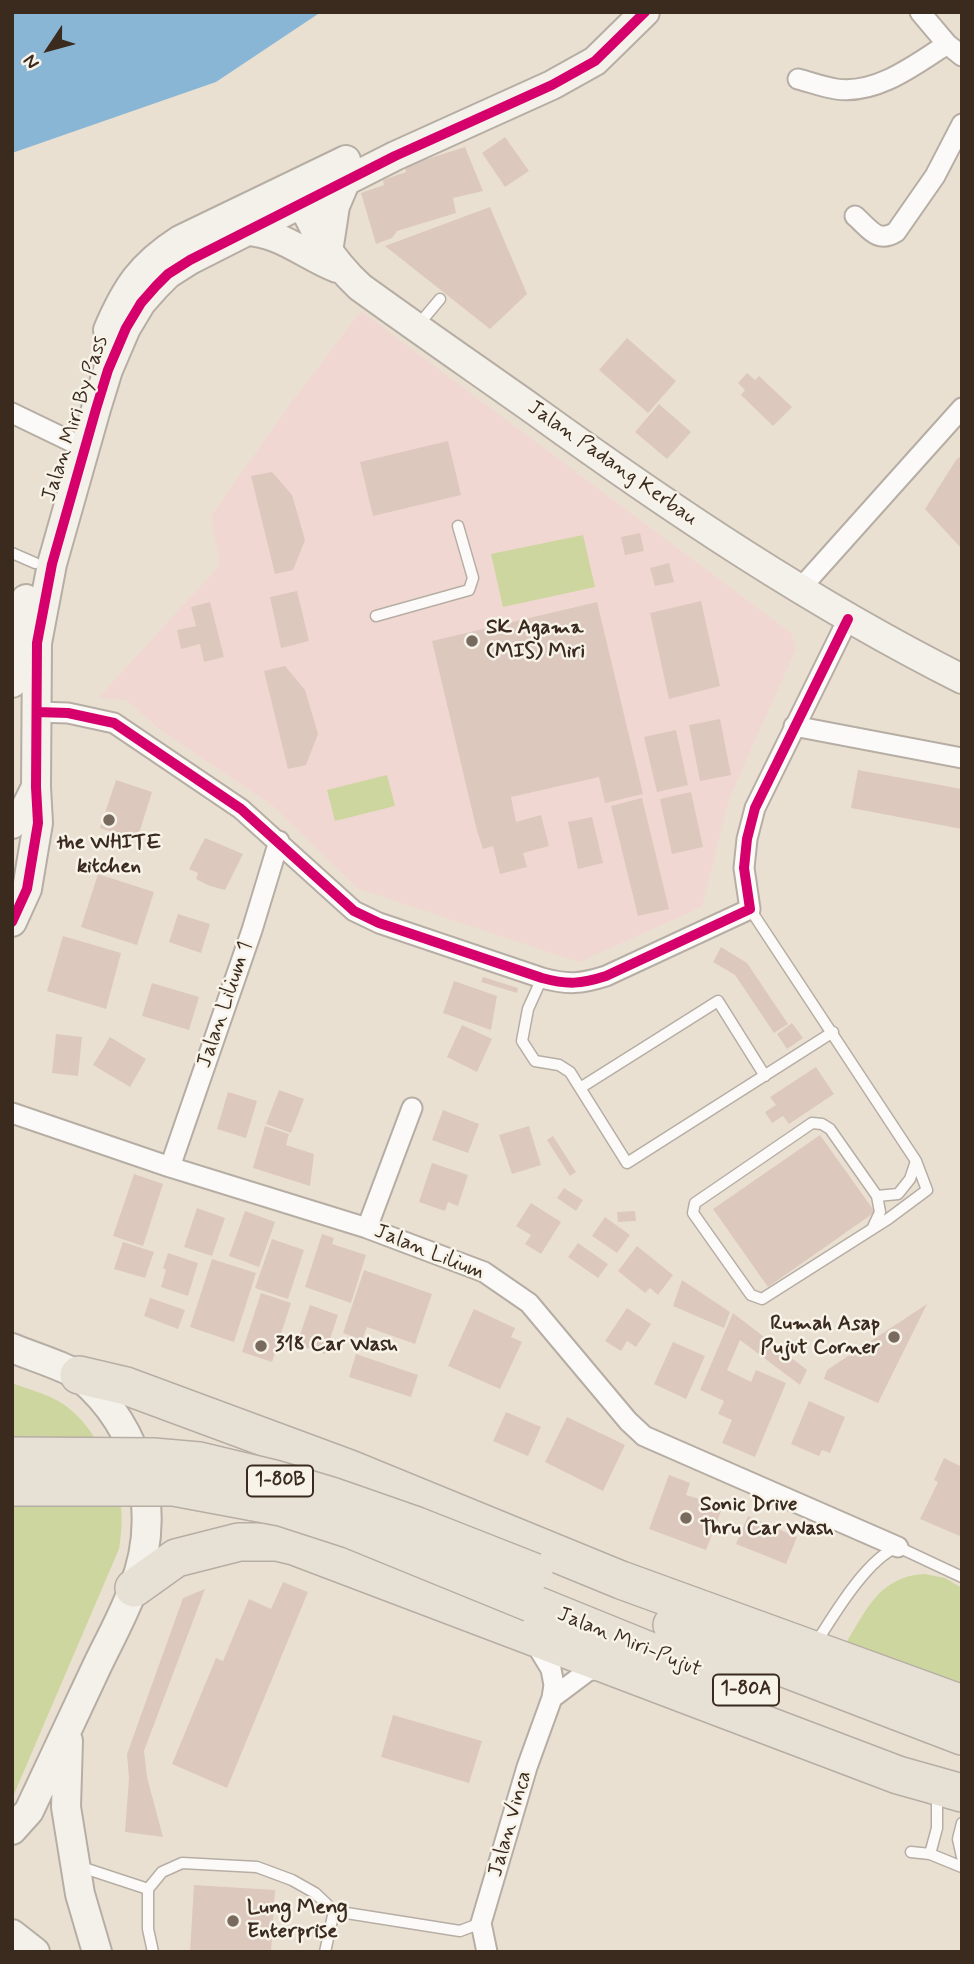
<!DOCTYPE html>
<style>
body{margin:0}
#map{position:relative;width:974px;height:1964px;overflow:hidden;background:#eae0d2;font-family:Mynerve,sans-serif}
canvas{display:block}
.frame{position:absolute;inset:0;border:14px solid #3b2a1e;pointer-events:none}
.north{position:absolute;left:14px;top:14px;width:70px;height:70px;-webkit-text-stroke:5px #f7f3e8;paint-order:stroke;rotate:234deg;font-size:19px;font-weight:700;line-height:28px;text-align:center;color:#3b2a1e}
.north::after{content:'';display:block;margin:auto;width:24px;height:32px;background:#3b2a1e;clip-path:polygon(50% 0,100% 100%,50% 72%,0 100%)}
</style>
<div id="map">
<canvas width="974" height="1964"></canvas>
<div class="frame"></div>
<div class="north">N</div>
</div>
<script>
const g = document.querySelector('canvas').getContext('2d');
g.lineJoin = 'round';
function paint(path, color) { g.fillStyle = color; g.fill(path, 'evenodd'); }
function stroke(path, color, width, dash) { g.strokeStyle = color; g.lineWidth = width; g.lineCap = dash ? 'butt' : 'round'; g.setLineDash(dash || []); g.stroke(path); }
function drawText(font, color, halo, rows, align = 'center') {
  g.font = font + ' Mynerve,sans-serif'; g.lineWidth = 5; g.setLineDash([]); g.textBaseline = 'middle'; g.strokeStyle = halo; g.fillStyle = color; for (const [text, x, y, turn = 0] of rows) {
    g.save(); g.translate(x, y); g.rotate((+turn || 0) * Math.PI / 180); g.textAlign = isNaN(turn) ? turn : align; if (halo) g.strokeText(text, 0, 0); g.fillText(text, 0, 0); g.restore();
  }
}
paint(new Path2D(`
 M361 311 791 633 796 649 729 799 702 907 579 962 357 888 273 806 163 732 126 700 98 698 220 565 211 516 290 404Z`), '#f1d7d1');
paint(new Path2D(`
 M583 535 595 587 503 607 491 554Z
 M387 775 395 806 335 821 327 790Z
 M12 1383C28 1389 48 1394 63 1404 92 1423 110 1462 119 1495 123 1512 122 1531 119 1549L12 1799Z
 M925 1574 945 1578 962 1588V1686L843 1648C865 1613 878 1576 925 1574Z`), '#ccd69e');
paint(new Path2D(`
 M12 12H321L216 82 12 153Z`), '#89b6d4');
paint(new Path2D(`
 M505 137 529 171 505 187 482 153Z
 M465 147 483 191 453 198 456 213 397 231 392 238 376 244 361 193 384 185 383 180 406 172 405 166Z
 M490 207 527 294 490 329 385 246Z
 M627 338 676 381 648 413 599 370Z
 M747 373 755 380 759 376 792 407 773 426 741 395 745 390 738 383Z
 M659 404 691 432 667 459 635 432Z
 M448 441 461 495 373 516 360 462Z
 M962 455V549L925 509 956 460Z
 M272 472 292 495 305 540 293 570 275 574 251 476Z
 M640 533 644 551 625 555 621 537Z
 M669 563 674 582 655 586 650 568Z
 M297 591 309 641 281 648 270 597Z
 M701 601 720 686 669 699 650 613Z
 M210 602 224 657 204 662 200 644 181 649 177 630 196 626 191 607Z
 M597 602 643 794 605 803 599 777 511 797 516 822 541 815 549 846 523 853 527 867 500 874 493 846 483 849 477 831 432 641Z
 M285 666 305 690 318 734 306 765 288 769 264 671Z
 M720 719 731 775 700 781 689 725Z
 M676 730 688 785 657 792 644 737Z
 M858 770 962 789V829L851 808Z
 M116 780 152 792 137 840 100 828Z
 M691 792 703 847 672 854 660 799Z
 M642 798 669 909 638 916 611 806Z
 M592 817 603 863 578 869 568 822Z
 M205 838 243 854 225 890 210 886 196 879 198 873 189 869Z
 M98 874 154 892 137 945 81 927Z
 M178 914 210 924 201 953 169 942Z
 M63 936 121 953 106 1009 47 991Z
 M721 947 747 963 788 1024 774 1033 735 975 713 962Z
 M483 977 518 988 517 993 481 982Z
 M454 981 497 996 491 1030 443 1013Z
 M152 983 199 997 189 1030 142 1016Z
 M792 1023 803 1038 787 1049 777 1034Z
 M462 1025 492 1039 477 1072 447 1057Z
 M56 1034 82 1037 78 1076 52 1073Z
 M110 1037 146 1059 130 1087 93 1065Z
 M816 1067 834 1094 789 1124 783 1116 772 1123 765 1112 776 1105 770 1097Z
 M279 1090 304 1099 291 1133 266 1124Z
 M228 1092 257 1101 246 1138 217 1129Z
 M443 1110 479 1124 468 1153 432 1140Z
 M265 1126 289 1134 286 1145 314 1154 310 1186 253 1168Z
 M529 1126 541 1165 512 1174 499 1135Z
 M820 1135 875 1212 768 1287 713 1209Z
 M553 1136 576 1172 570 1176 547 1140Z
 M432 1163 468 1175 458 1206 448 1202 445 1211 419 1202Z
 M134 1174 163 1184 143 1246 113 1236Z
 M564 1188 583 1200 576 1211 557 1198Z
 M531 1203 561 1222 541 1254 525 1244 531 1235 516 1226Z
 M197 1208 225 1218 212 1256 184 1247Z
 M245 1211 275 1222 259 1267 229 1256Z
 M635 1211 636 1221 618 1222 617 1212Z
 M605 1217 630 1235 617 1253 592 1236Z
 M322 1234 334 1238 332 1244 366 1255 351 1303 305 1287Z
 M272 1239 304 1250 288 1299 255 1288Z
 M123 1242 154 1252 145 1278 114 1269Z
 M578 1243 608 1264 598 1278 568 1257Z
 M637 1246 673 1275 658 1295 650 1288 645 1293 618 1271Z
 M168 1253 198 1263 188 1296 161 1287 166 1270 163 1268Z
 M212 1259 256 1273 234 1342 190 1327Z
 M364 1270 432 1294 415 1344 367 1327 362 1340 343 1333Z
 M682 1280 730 1312 724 1328 673 1306Z
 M261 1293 291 1303 272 1362 242 1352Z
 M150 1298 185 1310 178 1329 144 1316Z
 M927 1304 878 1403 824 1379 827 1370Z
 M310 1305 338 1315 325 1354 297 1344Z
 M627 1308 651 1324 636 1347 627 1341 621 1351 605 1341Z
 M474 1309 515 1328 511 1337 522 1342 500 1389 448 1366Z
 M733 1313 807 1370 800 1385 740 1340 727 1370 751 1382 756 1370 786 1383 755 1457 722 1443 732 1420 718 1414 724 1401 700 1390Z
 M673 1342 705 1356 686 1399 654 1384Z
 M356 1354 418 1375 411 1397 349 1377Z
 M809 1401 845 1417 830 1453 822 1450 819 1456 791 1444Z
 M506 1412 541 1427 528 1456 493 1441Z
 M567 1417 625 1445 603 1491 545 1462Z
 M944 1458 962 1467V1537L920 1519 938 1482 934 1480Z
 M669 1475 690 1483 686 1495 723 1506 706 1550 649 1529Z
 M748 1516 797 1537 786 1564 736 1544Z
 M283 1582 308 1592 227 1788 172 1764 216 1658 223 1661 249 1599 271 1609Z
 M205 1589 144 1751 147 1777 163 1837 125 1832 129 1778 127 1754 183 1598Z
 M393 1715 482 1741 469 1783 381 1757Z
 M194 1885 275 1890 271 1952H190Z`), '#ddc8bd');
const lane = new Path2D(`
 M419 324 440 299
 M12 553 35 563
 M376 616 469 590 473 578 458 526
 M750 909 916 1161 927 1190 888 1219 762 1299 751 1295 693 1213 695 1203 812 1123 822 1124 830 1129 877 1196 880 1212 873 1227
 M542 978 528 1009 522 1041 535 1061 559 1065 570 1072 627 1163 833 1032
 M580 1088 718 1001 765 1076
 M877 1196 898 1194 910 1179 916 1161
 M816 1643C833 1616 868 1557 898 1547L962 1577
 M962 1823 958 1839 962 1857
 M911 1852 930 1854 962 1867
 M930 1854 937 1828V1793
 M81 1867 148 1889 162 1872 182 1863 257 1867 292 1880 315 1893 334 1911 460 1931 481 1923
 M148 1889V1929L153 1952
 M325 1952 334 1911`);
const street = new Path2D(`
 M920 12 947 44 962 56
 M798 79C810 82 823 87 836 89 876 95 915 65 947 44
 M855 216C869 228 877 244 896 232L935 176 962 124
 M12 413 70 441
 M799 590 962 408
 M37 712 68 713 114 723 241 809 354 911 379 923 542 978C568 985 581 984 606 976L750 909 744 868 747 839 755 808 848 619
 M794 726 962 758
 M12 1113 170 1167 367 1228 484 1272 529 1303 628 1421 644 1436 898 1547
 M170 1167 252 930 279 841
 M367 1228 412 1108
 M552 1698 588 1671 607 1667
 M487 1952 481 1923 527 1767 552 1698 554 1685 551 1669 534 1641`);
const secondary = new Path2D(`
 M296 186C310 226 329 258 360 287 418 329 476 369 534 410 671 509 811 603 962 679
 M244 231C279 231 306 256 337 268
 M328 252 335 206 346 180
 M108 330C126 288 141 265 180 240L346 160
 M12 683 26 599
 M12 824 25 809 36 787
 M12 922 27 889 38 823 36 787 37 643 52 564 96 409 108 370 126 328 141 303 156 286 168 274 190 260 395 156 552 85 595 61 645 12
 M12 1348C28 1355 70 1368 80 1377 142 1429 163 1514 133 1589 123 1616 109 1641 97 1666 74 1714 52 1763 29 1811L12 1830
 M68 1741 66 1807 80 1894 97 1952
 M12 1934 35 1952`);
const highway = new Path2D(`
 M79 1375 126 1386 350 1469 621 1580 962 1704
 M134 1588 176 1558 239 1542H277L294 1546 898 1775 962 1793
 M531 1603 748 1691
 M672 1625 962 1736`);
stroke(lane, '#b6aea4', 13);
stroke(street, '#b6aea4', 23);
stroke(secondary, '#b6aea4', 32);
stroke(highway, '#b6aea4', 40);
stroke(lane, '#fcfaf8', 10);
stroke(street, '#fcfaf8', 19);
stroke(secondary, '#f4f0ea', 28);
stroke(highway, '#e7e1d5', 37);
const highwayBridge = new Path2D(`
 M12 1456 153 1457 199 1461 274 1479 331 1496 417 1526 534 1572
 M12 1487H174L281 1507 352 1530 531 1603`);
stroke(highwayBridge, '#b6aea4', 40, []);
stroke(highwayBridge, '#e7e1d5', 37);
stroke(new Path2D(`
 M37 712 68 713 114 723 241 809 354 911 379 923 542 978C568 985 581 984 606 976L750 909 744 868 747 839 755 808 848 619
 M12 922 27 889 38 823 36 787 37 643 52 564 96 409 108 370 126 328 141 303 156 286 168 274 190 260 395 156 552 85 595 61 645 12`), '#d6006c', 10);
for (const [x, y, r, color] of [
 [472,641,7,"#786a5d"],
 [109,820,7,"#786a5d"],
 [894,1337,7,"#786a5d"],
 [261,1346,7,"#786a5d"],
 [686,1518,7,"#786a5d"],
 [233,1921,7,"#786a5d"]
]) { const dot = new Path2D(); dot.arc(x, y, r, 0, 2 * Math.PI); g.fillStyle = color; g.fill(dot); stroke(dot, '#f7f3e8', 2.5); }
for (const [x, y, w] of [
 [280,1481,66],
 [746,1690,66]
]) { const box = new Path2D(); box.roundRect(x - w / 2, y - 15.5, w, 31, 5); g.fillStyle = '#f7f3e8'; g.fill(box); stroke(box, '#3b2a1e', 2); }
drawText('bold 19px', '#3b2a1e', null, [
 ["1-80B",280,1481],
 ["1-80A",746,1690]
]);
drawText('21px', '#3b2a1e', '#f7f3e8', [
 ["Jalan Miri By Pass",76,419,-72],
 ["Jalan Padang Kerbau",612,464,35],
 ["Jalan Lilium 1",226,1005,-71],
 ["Jalan Lilium",429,1253,22],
 ["Jalan Miri-Pujut",629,1643,22],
 ["Jalan Vinca",511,1824,-74]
]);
drawText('bold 21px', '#3b2a1e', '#f7f3e8', [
 ["SK Agama",486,629],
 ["(MIS) Miri",486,653],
 ["the WHITE",109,844,"center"],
 ["kitchen",109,868,"center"],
 ["Rumah Asap",880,1325,"right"],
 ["Pujut Corner",880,1349,"right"],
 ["318 Car Wash",275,1346],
 ["Sonic Drive",700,1506],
 ["Thru Car Wash",700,1530],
 ["Lung Meng",247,1909],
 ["Enterprise",247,1933]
], 'left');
</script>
